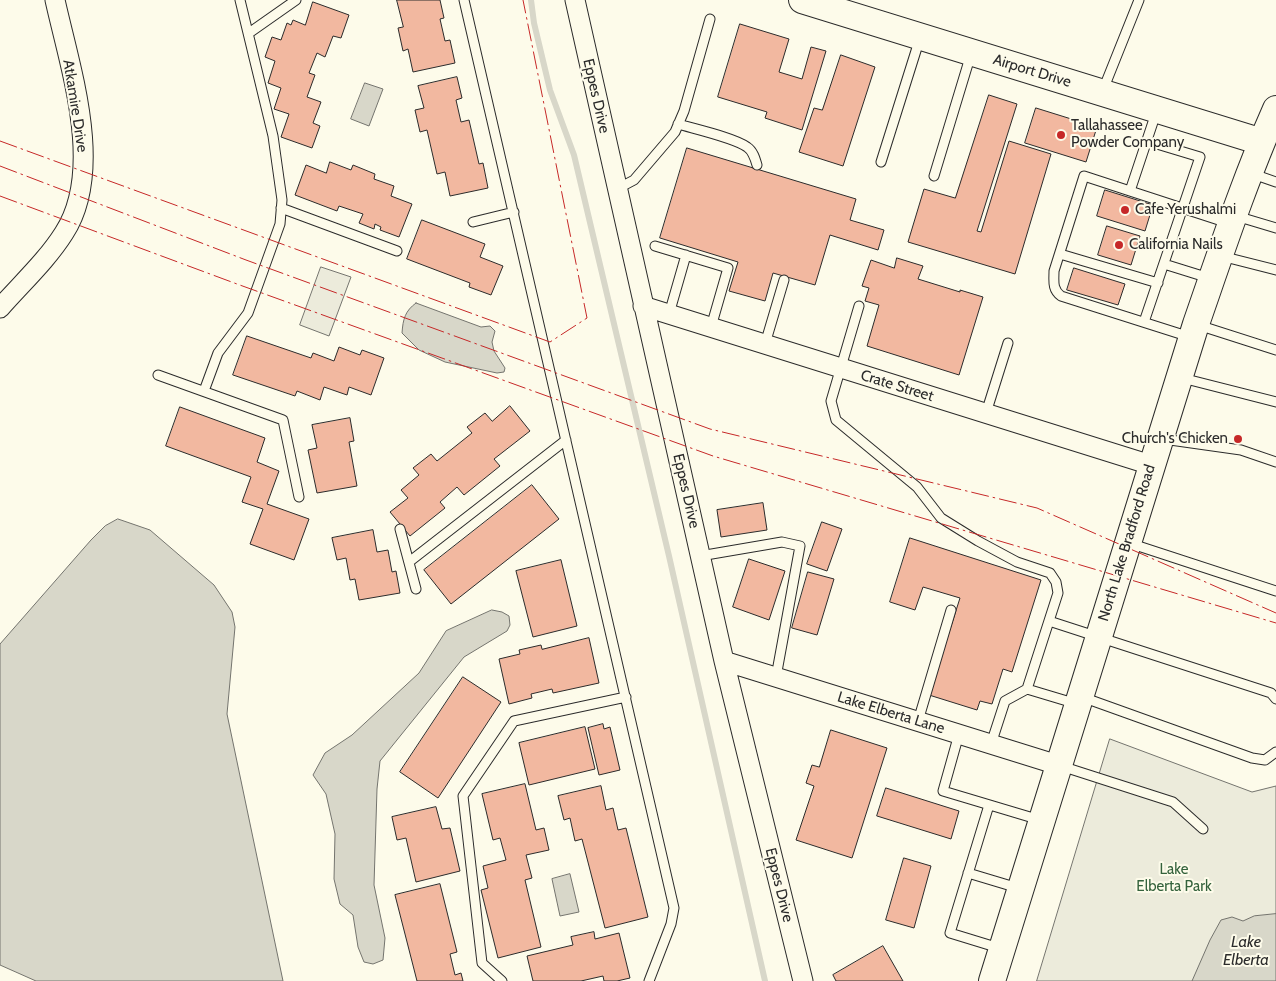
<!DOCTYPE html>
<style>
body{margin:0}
canvas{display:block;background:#fdfbea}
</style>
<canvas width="1276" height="981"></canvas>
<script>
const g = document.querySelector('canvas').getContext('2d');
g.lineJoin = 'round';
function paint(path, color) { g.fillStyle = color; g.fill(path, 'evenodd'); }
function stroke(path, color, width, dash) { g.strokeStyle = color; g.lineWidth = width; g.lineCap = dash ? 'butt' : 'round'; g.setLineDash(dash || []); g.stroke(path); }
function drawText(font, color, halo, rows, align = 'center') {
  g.font = font + ' Cabin,sans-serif'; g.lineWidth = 4; g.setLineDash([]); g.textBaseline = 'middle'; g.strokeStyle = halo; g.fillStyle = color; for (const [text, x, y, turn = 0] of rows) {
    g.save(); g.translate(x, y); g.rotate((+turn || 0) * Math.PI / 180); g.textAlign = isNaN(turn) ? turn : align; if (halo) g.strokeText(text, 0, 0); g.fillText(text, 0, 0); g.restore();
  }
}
const green = new Path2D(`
 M321 267 351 277 329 336 300 325Z
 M1110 739 1252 792 1276 786V981H1037Z`);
paint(green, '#ecebdb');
stroke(green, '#74746e', 1);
const water = new Path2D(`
 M365 83 383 89 369 126 351 119Z
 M416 303 481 327 490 326 495 331 492 342 494 351 505 368 504 372 497 373 445 362 419 350 402 333C403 319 405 311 416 303Z
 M118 519 150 530 214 585 232 612 235 627 227 714 283 981H36L0 965V644L91 540 105 526Z
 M492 610 502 612 509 616 510 625 507 631 464 657 380 761 377 789 374 885 385 938 383 960 373 964 364 962 358 947 353 915 340 904 334 879 335 834 326 794 313 775 325 753 352 735 419 673 446 631Z
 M570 874 579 912 560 916 552 879Z
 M1276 914V981H1192L1210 940 1221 920 1232 917 1243 921 1254 916Z`);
paint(water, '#d8d7c9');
stroke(water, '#74746e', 1);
stroke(new Path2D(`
 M531 0 534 23 550 90 574 155 669 556 765 981`), '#d8d7c9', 6);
const building = new Path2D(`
 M397 0H440L444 18 440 19 445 41 450 40 455 63 413 72 408 49 403 51 398 28 403 27Z
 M313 2 349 15 341 38 333 36 325 57 317 53 309 73 315 75 307 97 321 102 313 123 320 126 312 148 281 137 289 114 274 109 281 88 268 83 275 61 265 57 272 37 281 40 287 23 291 25 293 20 305 25Z
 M740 24 789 39 779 72 802 79 811 47 826 51 802 130 765 118 767 112 718 97Z
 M841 55 875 67 843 166 799 152 814 108 822 110Z
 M457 77 462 98 456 100 461 122 469 120 479 164 483 163 488 188 450 196 445 172 437 174 427 130 420 132 415 110 424 108 418 86Z
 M989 95 1017 104 977 231 981 232 1009 141 1051 154 1015 274 908 242 924 189 955 198Z
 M1036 108 1097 127 1086 162 1025 143Z
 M687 148 856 199 850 220 884 230 878 250 830 235 815 285 773 273 765 301 729 291 738 262 660 238Z
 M330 162 351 170 353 165 375 174 374 179 394 186 391 196 412 204 399 237 380 230 381 227 375 224 374 229 359 223 363 214 339 206 337 211 295 195 306 165 326 173Z
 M1105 190 1153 205 1145 231 1097 216Z
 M422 220 485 244 480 257 503 266 491 295 469 287 470 283 407 259Z
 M1107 226 1140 236 1131 265 1098 255Z
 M897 258 923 266 918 279 960 292V290L983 297 959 375 867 346 879 305 865 301 869 288 862 286 871 260 894 268Z
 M1074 268 1125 284 1118 305 1067 290Z
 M247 336 311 358 313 353 334 361 339 347 360 355 362 350 384 358 371 395 349 387 347 395 324 387 320 400 297 391 295 396 233 375Z
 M510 406 530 431 494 459 500 466 464 495 457 487 440 502 445 508 410 536 390 512 408 498 401 490 419 475 413 468 431 454 437 461 472 433 467 427 485 413 492 421Z
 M180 407 265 438 257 462 279 471 267 504 309 519 294 560 250 544 263 509 242 502 251 477 166 446Z
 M350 418 354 441 349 442 357 486 317 493 308 450 317 448 312 425Z
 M532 485 559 519 451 604 424 570Z
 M763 503 767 530 721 537 717 510Z
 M822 522 842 529 827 571 807 564Z
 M373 530 377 552 388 550 392 572 396 571 400 593 359 600 355 579 350 580 346 558 337 560 332 538Z
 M910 538 1041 580 1012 672 1003 669 992 704 980 701 977 710 929 695 960 598 923 587 915 610 890 602Z
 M749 559 785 571 769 620 733 607Z
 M561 560 577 626 533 637 516 571Z
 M808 572 834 579 817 635 792 628Z
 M589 638 599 683 553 693 552 689 531 694 532 698 509 704 499 659 520 654 519 650 541 645 542 649Z
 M463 677 501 702 438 798 400 772Z
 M603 724 604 729 610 727 620 770 599 775 588 728Z
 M585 727 595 769 529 785 519 743Z
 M831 730 887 748 852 858 796 840 814 786 806 783 812 765 819 767Z
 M525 784 536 830 544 828 549 850 526 855 532 878 525 880 541 947 498 958 481 890 488 888 483 866 506 860 500 838 493 840 482 794Z
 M601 786 606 810 613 808 618 830 626 828 648 917 605 928 582 839 575 841 570 818 564 820 558 796Z
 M886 788 959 811 951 839 877 816Z
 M436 807 442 829 450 828 460 871 416 882 406 838 397 840 392 817Z
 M904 858 931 866 914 928 886 920Z
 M440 884 457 952 450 954 455 975 461 973 463 981H417L395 895Z
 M594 932 595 939 619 933 630 978 617 981H604L603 976 581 981H533L527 956 573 945 571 937Z
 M883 946 903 981H836L833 975Z`);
paint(building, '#f2b8a0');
stroke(building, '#2b2b2b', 1);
const lane = new Path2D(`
 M464 0 674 908 671 924 649 981
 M249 33 296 0
 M1103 90 1139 0
 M678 124C695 129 735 138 747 147 753 151 755 158 757 165
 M881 162 920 38
 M1253 174 1276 182
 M934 176 971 54
 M617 189 634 180 675 132 684 111 710 19
 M1130 191 1156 113
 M281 208 397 251
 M1236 216 1276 228
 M473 222 514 212
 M655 246 728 268 711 327
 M1060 254 1158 283
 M1221 256 1276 270
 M1164 264 1209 278
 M859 306 831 401 836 420 917 487 941 518 978 541 1017 562 1050 573 1056 582 1058 593 1027 689 1005 701 991 744
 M669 314 686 255
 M1144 322 1200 157 1147 141
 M1198 325 1276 350
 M1190 337 1061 296C1052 289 1054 281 1054 271L1084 176 1228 223
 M765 344 784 280
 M158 375 283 420 299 497
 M1182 378 1276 402
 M204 391 218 353 248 313 280 224 282 200 273 136 240 0
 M986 413 1008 343
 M1163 439 1241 450 1276 462
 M400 529 416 589
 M1129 543 1276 591
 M700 556 782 542 800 546 776 677
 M409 562 566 440
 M1049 621 1271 693 1276 699
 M1027 689 1077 704
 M1082 697 1252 758 1265 760 1276 752
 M918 721 951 610
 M959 734 943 791 1040 820
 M1061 766 1173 802 1203 829
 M989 805 950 933 999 948
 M968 873 1018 888
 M502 981 482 963 463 796 514 721 626 697`);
const street = new Path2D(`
 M575 0 724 661 803 981
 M643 306 1151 465
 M0 308C22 283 47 260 64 233 105 170 70 68 55 0
 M724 661 1058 765`);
const secondary = new Path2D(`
 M802 0 1262 142
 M992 981 1196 324C1221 252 1245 179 1276 109`);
stroke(lane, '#2b2b2b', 11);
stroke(street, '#2b2b2b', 21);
stroke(secondary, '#2b2b2b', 28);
stroke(lane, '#fdfbea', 9);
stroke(street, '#fdfbea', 19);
stroke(secondary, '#fdfbea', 26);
stroke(new Path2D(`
 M0 141 550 342 587 318 523 0
 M0 166 246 260 710 429 1037 508 1276 613
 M0 196 237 284 713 456 1276 623`), '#c62828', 1, [18, 4, 2.5, 4]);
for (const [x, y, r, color] of [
 [1061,135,5,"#c62828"],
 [1125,210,5,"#c62828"],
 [1119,245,5,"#c62828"],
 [1238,439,5,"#c62828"]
]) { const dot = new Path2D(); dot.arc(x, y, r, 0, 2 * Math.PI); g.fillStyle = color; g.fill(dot); stroke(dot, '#fdfbea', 2); }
drawText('15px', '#2b2b2b', '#fdfbea', [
 ["Airport Drive",1032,71,17],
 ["Eppes Drive",596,96,77],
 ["Atkamire Drive",75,106,81],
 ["Crate Street",897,386,17],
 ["Eppes Drive",686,491,77],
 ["North Lake Bradford Road",1127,543,-73],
 ["Lake Elberta Lane",891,713,17],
 ["Eppes Drive",779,885,76]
]);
drawText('15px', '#2b2b2b', '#fdfbea', [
 ["Tallahassee",1071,126],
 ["Powder Company",1071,143],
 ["Cafe Yerushalmi",1135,210],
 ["California Nails",1129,245],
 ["Church's Chicken",1228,439,"right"]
], 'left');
drawText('15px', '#34623c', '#fdfbea', [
 ["Lake",1174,870],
 ["Elberta Park",1174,887]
]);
drawText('italic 16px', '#2b2b2b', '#fdfbea', [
 ["Lake",1246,942],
 ["Elberta",1246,960]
]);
</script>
